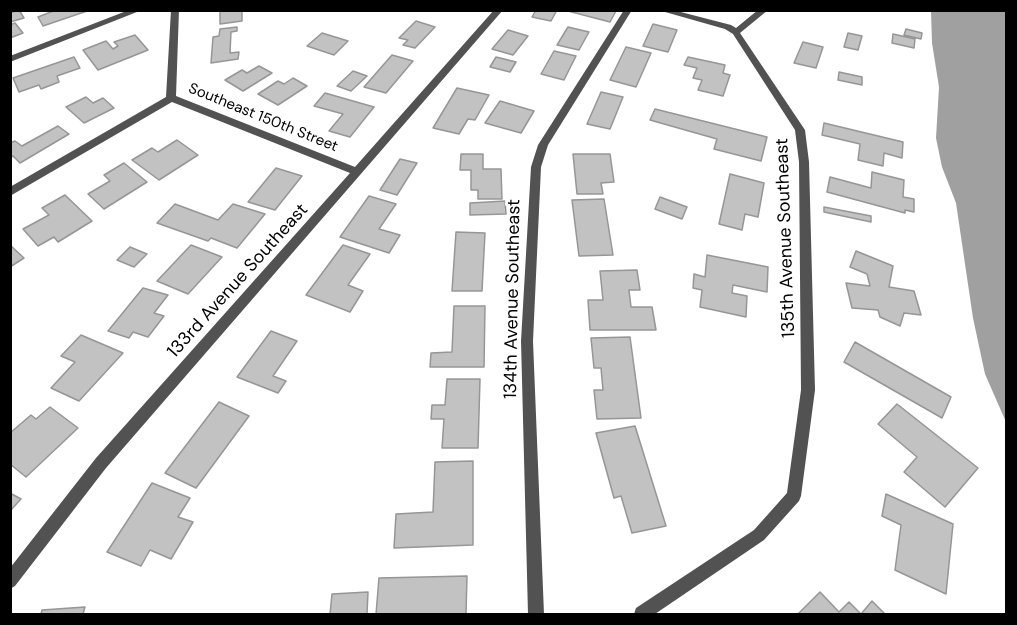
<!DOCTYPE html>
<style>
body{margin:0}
#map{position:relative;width:1017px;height:625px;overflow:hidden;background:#fff;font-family:"DM Sans",sans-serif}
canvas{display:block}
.frame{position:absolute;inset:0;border:12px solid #000;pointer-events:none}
</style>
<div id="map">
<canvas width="1017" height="625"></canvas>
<div class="frame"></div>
</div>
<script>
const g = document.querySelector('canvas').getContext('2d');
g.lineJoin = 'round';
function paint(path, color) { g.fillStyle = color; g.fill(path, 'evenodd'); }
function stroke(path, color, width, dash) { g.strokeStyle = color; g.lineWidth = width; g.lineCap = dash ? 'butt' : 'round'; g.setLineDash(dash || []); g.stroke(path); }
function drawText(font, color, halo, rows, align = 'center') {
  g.font = font + ' "DM Sans",sans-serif'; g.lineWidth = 6; g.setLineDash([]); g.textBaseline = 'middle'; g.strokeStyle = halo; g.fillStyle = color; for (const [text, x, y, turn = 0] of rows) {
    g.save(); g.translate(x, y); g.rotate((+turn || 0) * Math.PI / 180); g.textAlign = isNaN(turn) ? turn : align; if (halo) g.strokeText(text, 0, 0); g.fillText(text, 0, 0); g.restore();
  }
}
paint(new Path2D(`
 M931 11H1006V422L985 374 973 318 956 203 942 167 936 138 939 87 932 43Z`), '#a0a0a0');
const building = new Path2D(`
 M19 10 24 18 10 22V13Z
 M90 10 43 26 38 17 56 10Z
 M220 10H242V21L220 24Z
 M536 10H557L551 21 532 17Z
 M564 10H615L616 11 610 22Z
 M416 21 435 27 415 48 403 45 408 40 399 38Z
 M15 23 23 33 10 38V25Z
 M653 24 677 30 668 52 643 46Z
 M237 27V31L231 32 230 53 239 52 238 59 211 63 213 37 219 36 220 29Z
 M568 27 589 32 579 50 557 45Z
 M906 29 922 33 921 39 904 35Z
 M508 30 528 36 513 55 492 49Z
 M322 33 348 41 334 55 307 46Z
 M848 33 862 36 858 50 844 47Z
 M893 34 915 39 914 48 892 43Z
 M135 35 148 50 98 70 83 50 106 41 113 49 118 46 114 42Z
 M803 42 823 47 816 68 794 63Z
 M626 47 651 53 636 87 610 80Z
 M554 51 576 56 564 80 541 74Z
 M392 55 413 61 386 93 364 87Z
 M74 57 80 68 57 76 59 82 41 89 39 85 19 92 13 78Z
 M496 57 516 62 510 72 490 67Z
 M688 57 725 65 723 73 730 75 723 96 698 90 702 80 693 78 697 68 684 65Z
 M259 66 272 73 243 91 225 80 242 70 247 73Z
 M353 71 367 76 351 91 337 86Z
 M839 72 862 77V85L838 80Z
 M293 78 307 86 278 105 258 94 278 81 284 84Z
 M457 88 489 95 475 120 468 119 459 134 433 128Z
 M601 92 623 97 610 129 587 124Z
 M325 93 374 107 350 137 329 131 343 114 314 106Z
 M86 97 93 103 103 98 114 108 84 123 66 107Z
 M500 101 534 111 521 133 485 123Z
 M655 109 767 137 761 161 714 149 717 139 650 120Z
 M824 123 903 142 902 158 884 153 883 166 858 160 860 144 822 135Z
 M58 126 69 134 20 163 13 156 10 158V143L15 141 22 146Z
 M177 140 198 155 159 180 132 160 152 148 158 152Z
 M461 154H483V169H501L502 199H478V190H471V170H460Z
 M573 154H610L614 182 601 183 603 194H577Z
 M400 159 417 163 397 195 380 190Z
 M124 163 147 182 104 209 88 194 110 181 104 175Z
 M276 168 302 176 275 210 248 202Z
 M872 172 904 180 903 197 914 199V212L905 210V213L827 192 830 177 871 188Z
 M730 174 764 183 758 217 745 214 742 230 719 224Z
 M65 195 92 221 58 242 54 237 38 246 23 229 49 215 42 208Z
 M369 196 396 204 379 229 400 235 389 253 340 237Z
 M660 197 687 207 682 219 655 209Z
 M604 199 613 255 579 256 572 200Z
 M505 201 506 214 470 215V203Z
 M175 204 218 220 233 204 265 214 237 248 211 238 208 241 157 223Z
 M824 207 871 216V222L824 212Z
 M456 232 485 233 482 291H452Z
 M10 245 24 258 10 267Z
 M191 245 222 257 188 294 157 281Z
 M343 245 370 254 348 285 363 291 350 312 306 295Z
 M130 247 147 254 134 267 117 260Z
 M856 251 893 266 889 287 914 291 921 315 904 313 900 326 880 317 878 310 852 308 846 283 870 286 867 274 850 267Z
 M707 255 768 267 767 292 733 285 732 293 747 296 746 317 700 307 702 290 693 288 694 274 705 277Z
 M637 270 640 290H629L631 307H652L656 330H590L588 300H603L600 271Z
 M143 288 168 295 154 313 164 316 148 337 133 332 129 338 108 331Z
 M454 306H485L484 367H430L431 353 452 352Z
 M271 331 297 341 273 376 286 381 278 393 237 377Z
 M81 335 123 353 79 401 51 388 75 362 61 356Z
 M630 337 641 418 597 419 594 390H603L601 368H594L591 338Z
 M855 342 951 397 942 418 844 362Z
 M447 379H480L478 448H442L444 419H431L432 405H445Z
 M219 402 249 416 196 488 165 473Z
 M897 404 978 468 945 507 904 472 917 457 878 424Z
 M50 407 78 428 26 477 10 464V433L31 415 36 419Z
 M635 426 666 526 632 533 621 496 614 498 596 433Z
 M473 461V545L394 548 396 514 433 512 435 462Z
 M152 483 190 498 178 517 193 522 171 559 150 550 141 566 107 552Z
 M10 493 21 499 10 511Z
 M886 494 953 524 946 594 895 570 901 525 882 516Z
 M467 576 466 614H376L379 578Z
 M368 592 367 614H330L332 594Z
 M820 592 839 612 849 602 861 614 872 601 885 614H798Z
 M85 607 83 614H41L42 610Z`);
paint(building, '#c2c2c2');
stroke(building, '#969696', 1.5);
paint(new Path2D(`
 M129 10H142L10 62V56Z
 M171 10H179L176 96 355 167 494 10H503L106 468 15 586 10 589V568L96 458 350 173 172 102 10 196V187L166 97Z
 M624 10H632L548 145 541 167 533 341 544 614H528L521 341 531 167 538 145Z
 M658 10H673L731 25 736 28 758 10H768L740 33 805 130 809 162 815 390 801 496 799 501 764 540 655 614H634L636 608 754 530 787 493 801 390 799 162 795 130 733 34 725 29Z`), '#525252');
drawText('15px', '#000', '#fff', [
 ["Southeast 150th Street",263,118,22]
]);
drawText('18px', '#000', '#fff', [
 ["135th Avenue Southeast",786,238,-92],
 ["133rd Avenue Southeast",238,281,-48],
 ["134th Avenue Southeast",513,299,-89]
]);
</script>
